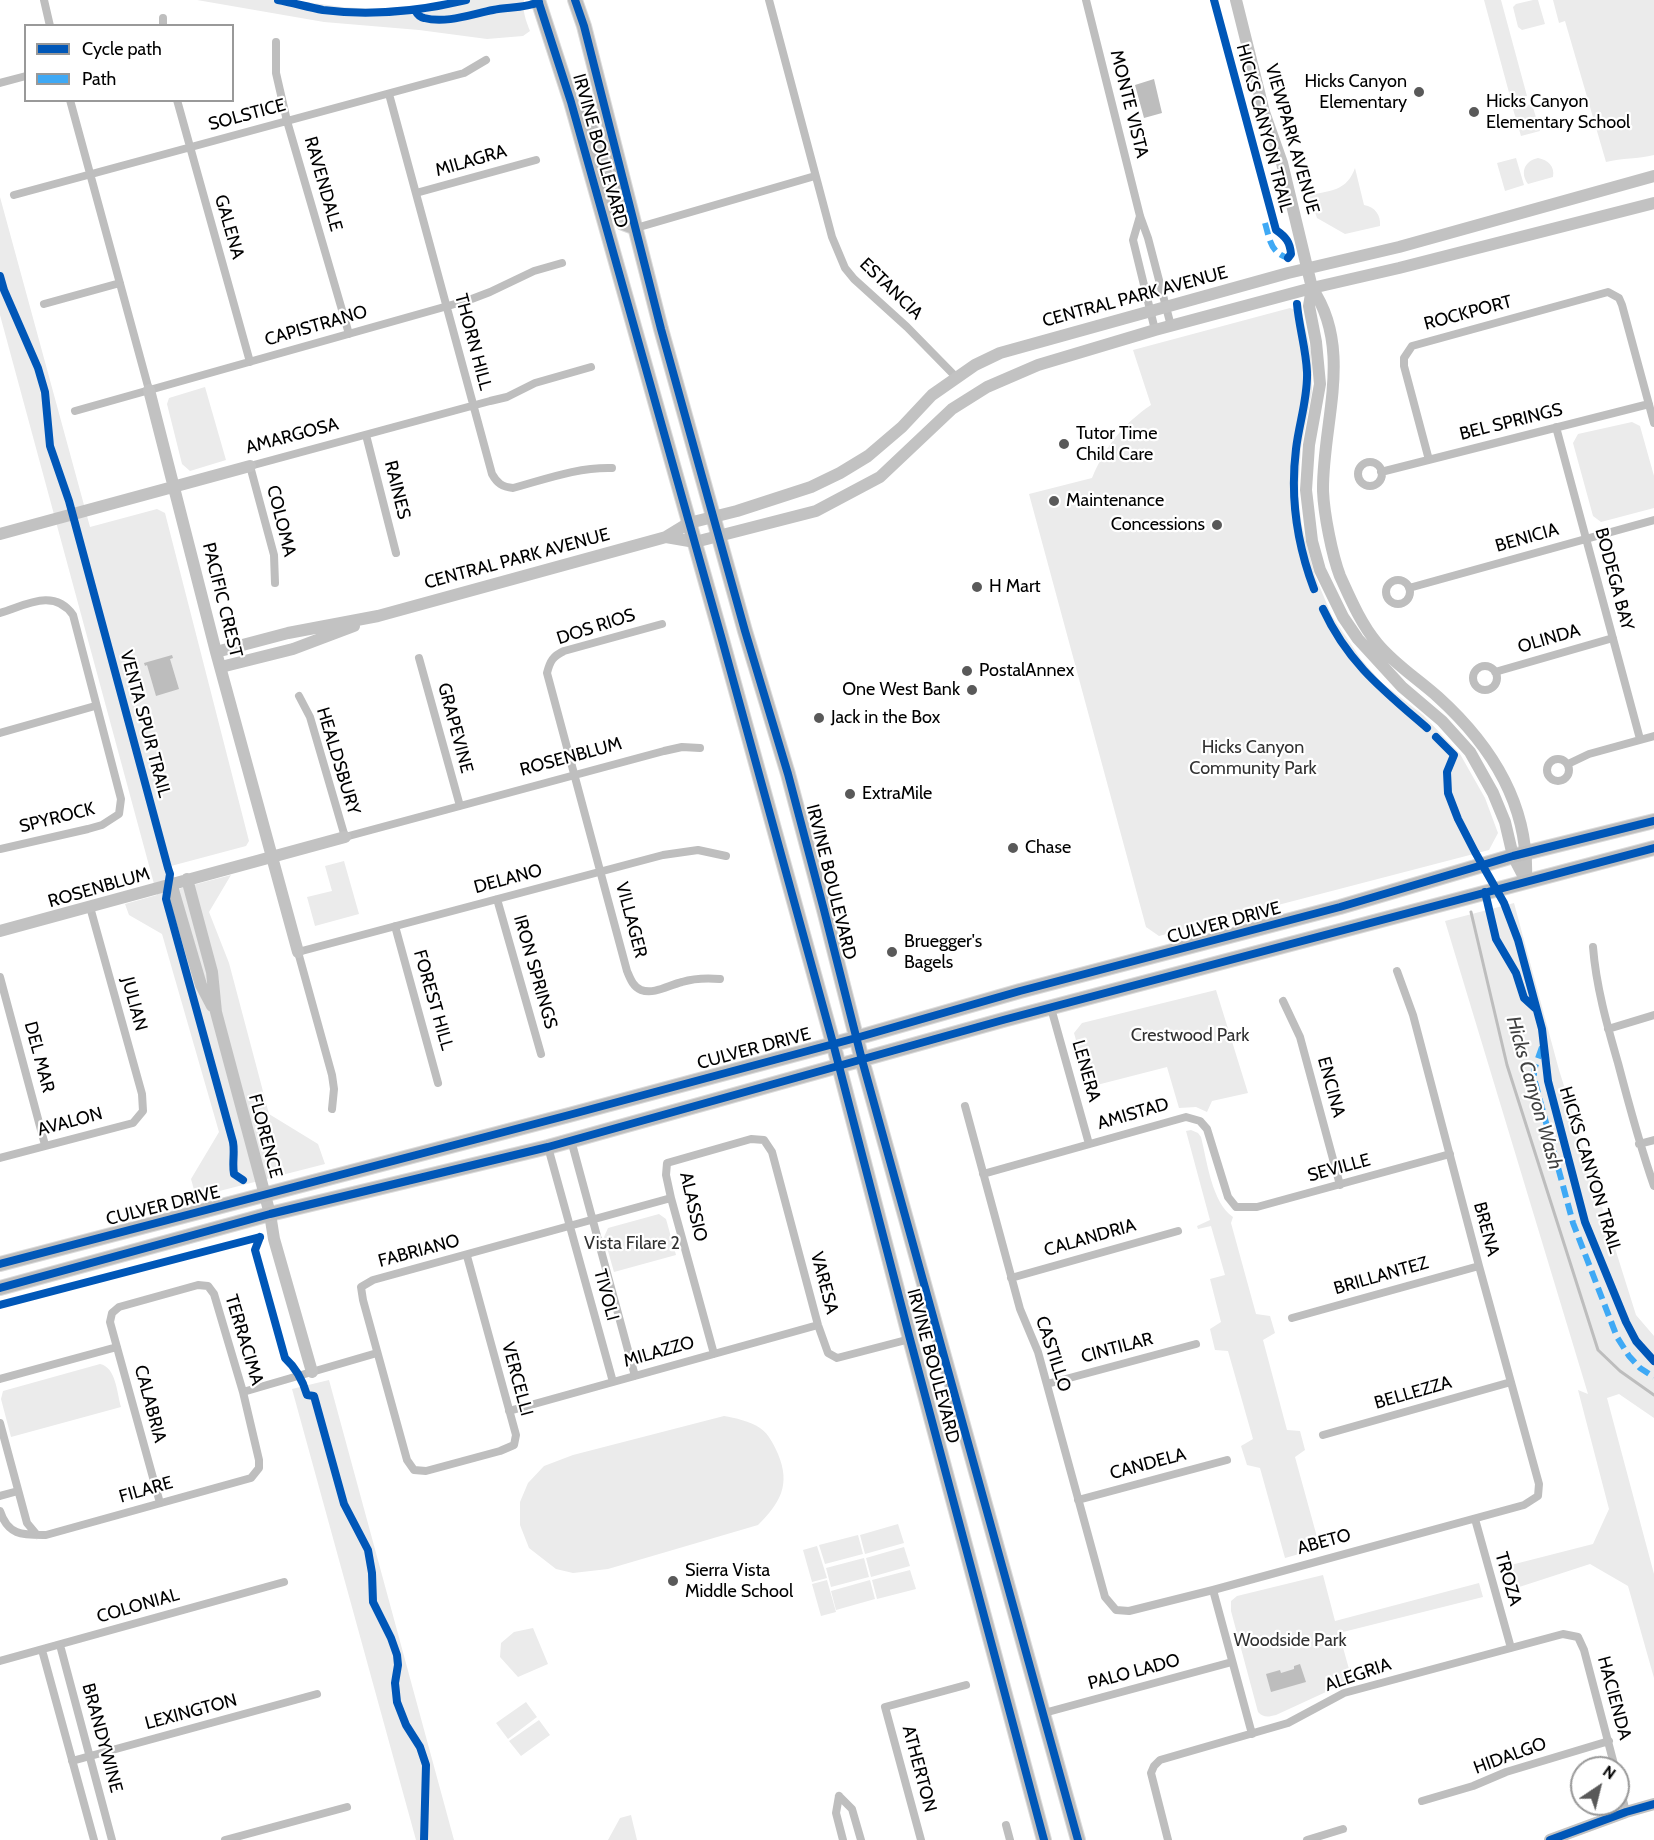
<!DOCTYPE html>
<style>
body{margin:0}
#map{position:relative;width:1654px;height:1840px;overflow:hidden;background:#fff;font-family:Cabin,sans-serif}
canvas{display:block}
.legend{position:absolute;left:24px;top:24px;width:210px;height:78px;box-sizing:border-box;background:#fff;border:2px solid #999;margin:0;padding:8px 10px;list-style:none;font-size:18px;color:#000}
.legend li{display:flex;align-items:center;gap:12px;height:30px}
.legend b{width:30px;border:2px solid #999}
.north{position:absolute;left:1570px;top:1756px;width:60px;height:60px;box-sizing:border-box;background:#fff;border:2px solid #999;border-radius:50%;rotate:35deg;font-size:16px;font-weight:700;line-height:24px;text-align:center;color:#000}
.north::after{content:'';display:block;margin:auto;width:21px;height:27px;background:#595959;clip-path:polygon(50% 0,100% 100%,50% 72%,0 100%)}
</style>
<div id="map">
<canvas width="1654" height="1840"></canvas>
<ul class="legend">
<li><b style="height:8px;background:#0057b8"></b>Cycle path</li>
<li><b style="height:8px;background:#3fa9f5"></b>Path</li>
</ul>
<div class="north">N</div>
</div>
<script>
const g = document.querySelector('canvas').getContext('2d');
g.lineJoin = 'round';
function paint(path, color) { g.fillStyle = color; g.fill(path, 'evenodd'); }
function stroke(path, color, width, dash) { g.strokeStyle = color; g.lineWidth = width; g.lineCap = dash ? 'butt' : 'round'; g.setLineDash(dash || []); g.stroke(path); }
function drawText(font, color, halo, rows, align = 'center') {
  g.font = font + ' Cabin,sans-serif'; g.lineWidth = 4.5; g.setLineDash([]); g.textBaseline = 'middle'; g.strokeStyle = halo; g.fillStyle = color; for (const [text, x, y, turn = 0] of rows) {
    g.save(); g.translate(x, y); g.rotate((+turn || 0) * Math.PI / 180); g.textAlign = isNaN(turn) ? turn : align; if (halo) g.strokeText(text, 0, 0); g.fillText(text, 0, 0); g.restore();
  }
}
paint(new Path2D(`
 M197 0H292L342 7 375 9 429 5 453 0H524C522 10 526 21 530 31L523 36 487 39 419 30 324 22Z
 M1484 0H1501L1527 96 1511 100Z
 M1533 0H1538L1545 24 1522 30 1518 27 1513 7 1516 4Z
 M1553 0H1654V155C1638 159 1622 158 1606 162L1565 21 1559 23Z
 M1532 104 1540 131 1521 136 1513 109Z
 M1516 158 1524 185 1505 191 1497 163Z
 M1538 158C1548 160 1555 166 1553 177L1528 184C1520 173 1524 161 1538 158Z
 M1355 168 1364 205C1375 207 1381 215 1380 226L1345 234 1317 218 1309 195C1330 191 1347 191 1355 168Z
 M0 197 90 527 157 509 165 513 249 841 246 846 171 866 178 889 231 875 209 912 229 963 269 1114 318 1144 325 1164 196 1197 191 1179 219 1132 162 934 129 915 125 904 157 895 0 315Z
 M1290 308 1302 313 1311 352 1312 373V392L1301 448 1298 496 1302 526 1315 576 1332 616 1361 659 1381 682 1423 715 1460 754 1485 798 1498 833 1489 850 1159 936 1146 927 1029 494 1092 478C1105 447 1123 424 1151 405L1133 350Z
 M205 387 226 460 190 471 182 464 167 404 169 398Z
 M1632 422 1640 426 1654 476V508L1601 522 1593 516 1573 443 1578 434Z
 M344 861 359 914 315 926 307 897 332 891 325 866Z
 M1514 903 1559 1070 1636 1315 1654 1336V1418L1619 1394 1607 1398 1654 1574V1678L1628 1586 1590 1564 1510 1590 1503 1567 1593 1544 1609 1509 1578 1390 1588 1394 1445 921Z
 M1216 990 1248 1093 1212 1101 1207 1112 1196 1107 1179 1108 1167 1067 1089 1087 1074 1033 1082 1023Z
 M1191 1130 1198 1133 1201 1137C1207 1161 1212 1203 1233 1217L1231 1223 1256 1314 1270 1316 1275 1333 1263 1340 1287 1430 1300 1431 1305 1450 1295 1457 1320 1548 1285 1558 1260 1468 1247 1465 1241 1446 1253 1439 1228 1351 1215 1350 1210 1329 1221 1322 1210 1279 1225 1275 1211 1226 1198 1229 1197 1226 1210 1220 1186 1131Z
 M659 1214 666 1219 676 1255 614 1272 604 1237 608 1228Z
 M100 1364C116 1367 117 1393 121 1407L11 1437 1 1399 3 1391Z
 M329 1380 454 1840H416L292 1389Z
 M724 1416C735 1418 750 1421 760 1428 769 1434 774 1445 778 1454 791 1485 780 1503 758 1525L608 1569 573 1573 556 1569 529 1548 520 1525V1502L528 1483 544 1466 573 1455Z
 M898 1524 904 1543 865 1554 860 1535Z
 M858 1535 863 1554 825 1564 819 1545Z
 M817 1546 827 1578 812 1582 803 1550Z
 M904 1547 910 1566 871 1577 866 1558Z
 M864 1558 869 1577 831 1587 826 1568Z
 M910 1570 916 1589 877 1599 872 1580Z
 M1323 1575 1335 1621 1479 1583 1483 1597 1339 1633 1352 1680 1276 1715C1268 1717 1264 1718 1258 1712L1231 1611V1601L1237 1596Z
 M827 1580 836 1612 821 1616 812 1584Z
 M870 1580 875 1599 836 1610 831 1591Z
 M533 1628 548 1664 518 1677 500 1657 501 1643 514 1632Z
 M526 1702 537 1717 508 1739 496 1723Z
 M539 1720 550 1735 521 1756 509 1741Z
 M631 1815 637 1840H608L620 1818Z`), '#ebebeb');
paint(new Path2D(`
 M1154 79 1162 113 1144 118 1135 85Z
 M172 655 173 658 170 659 179 689 156 696 147 665 145 666 144 663Z
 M1300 1664 1306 1682 1271 1692 1266 1674 1280 1670 1281 1673 1294 1669V1666Z`), '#bdbdbd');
stroke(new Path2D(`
 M1471 912 1507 1065 1598 1350 1620 1371 1654 1395`), '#bdbdbd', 3);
const primary = new Path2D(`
 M538 0 571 102 721 636 833 1043 910 1339 1044 1840
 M575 0 584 26 661 329 745 631 788 774 824 910 862 1060 1078 1840
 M574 113 585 120 593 133 618 218 623 223 636 228
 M0 1264 569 1115 856 1038 1020 991 1340 907 1513 856 1654 821
 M0 1288 270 1214 548 1147 1003 1020 1654 848`);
stroke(primary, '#dbdbdb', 16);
stroke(new Path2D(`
 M44 0 50 26
 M769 0 832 237 845 268 854 279 907 327 956 377
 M1086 0 1140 216 1148 238 1171 326
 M163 26V18
 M276 42V73L287 121 349 334
 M0 83 26 76
 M389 94 492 474C497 483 502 487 513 488 546 479 578 467 612 468
 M70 100 149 390
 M177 100 250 362
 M416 193 536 160
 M14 195 464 73 486 60
 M1140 216 1133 240 1155 330
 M636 228 815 176
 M44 304 120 283
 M75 411 469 300 490 292 534 271 562 263
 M1556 427 1640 739
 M366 435 396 553
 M1429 460 1404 366V358L1412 346 1608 292 1619 298 1622 305 1654 423
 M1358 474a12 12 0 1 1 24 0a12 12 0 1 1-24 0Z
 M1381 472 1649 404
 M1386 592a12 12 0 1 1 24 0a12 12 0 1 1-24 0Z
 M275 583 274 555 250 466 490 401 507 397 535 383 591 367
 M1409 588 1654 520
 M0 613C26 605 54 588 73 615L121 799 119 814 102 825 88 829 0 849
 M662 624 564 651C553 656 550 661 547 673L627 971C630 978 633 987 641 990 654 995 669 985 682 982 695 978 708 978 720 979
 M419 658 460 806
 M1473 678a12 12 0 1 1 24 0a12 12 0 1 1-24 0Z
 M1495 672 1613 638
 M299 696 310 717 345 837 664 751 682 747 700 748
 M0 733 95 706
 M1547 770a11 11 0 1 1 22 0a11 11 0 1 1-22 0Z
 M1568 764 1589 754 1654 736
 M497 899 541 1054
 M395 926 438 1083
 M1593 947C1596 986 1607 1025 1618 1063 1629 1105 1640 1146 1654 1186
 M0 977 45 1145
 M1283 1001 1300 1037 1340 1185
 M1051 1008 1089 1144
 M1608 1029 1654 1015
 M965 1106 1020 1309 1038 1352 1105 1597 1116 1610 1129 1611 1213 1590 1524 1505 1538 1496 1539 1484 1479 1266 1413 1015 1397 971
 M332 1109 334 1089 332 1075 298 952 663 855 698 850 726 856
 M571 1140 635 1376
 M1639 1144 1654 1140
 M548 1147 613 1382
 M0 1158 133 1123 143 1111 142 1094 90 907
 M983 1174 1186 1117 1200 1121 1207 1129 1228 1197 1236 1207H1257L1450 1154
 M467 1256 516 1435 514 1445 500 1451 426 1471 414 1470 407 1460 363 1300 361 1287 373 1280 671 1198
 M1011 1278 1178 1231
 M1292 1318 1479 1266
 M714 1354 671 1198 666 1175 667 1163 751 1139 764 1140 772 1152 818 1325 828 1353 837 1358 910 1339
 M0 1379 117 1347
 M1047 1384 1196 1344
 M243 1392 377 1353
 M509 1411 818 1325
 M0 1423 27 1523 37 1535
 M1323 1435 1511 1382
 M0 1496 18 1491
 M1078 1500 1227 1460
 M0 1511C8 1536 23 1535 46 1535L251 1478 259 1468V1460L243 1392 214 1294 208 1286 198 1285 119 1307 112 1313 110 1322 160 1503
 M1475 1519 1511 1648
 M1213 1590 1252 1734
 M60 1645 112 1840
 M42 1650 94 1840
 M0 1661 284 1582
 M1044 1713 1232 1662
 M72 1761 317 1694
 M1618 1780 1626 1812
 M839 1796 852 1809 861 1840
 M839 1796 836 1813 843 1840
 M1422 1801 1473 1786 1506 1772 1609 1741
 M1006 1825 1010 1840
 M225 1840 347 1807
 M921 1840 885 1707 966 1685
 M1168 1840 1151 1773 1154 1766 1160 1760 1288 1723 1344 1693 1563 1634 1578 1637 1584 1650 1615 1768
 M1307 1840 1343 1829`), '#bebebe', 8);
stroke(new Path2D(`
 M1236 0 1264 112 1282 163 1312 288 1309 306 1316 342 1320 384 1309 445 1306 490 1312 541 1320 570 1343 617 1358 639 1402 687 1442 721 1470 752 1493 793 1505 822 1513 856 1526 881
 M1312 288C1354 350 1322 424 1323 491 1324 514 1332 555 1340 576 1350 598 1361 624 1377 643 1394 664 1418 679 1438 697 1491 745 1529 805 1526 878
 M149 390 216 652 298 952
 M0 534 250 466
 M666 537 695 542 816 511 880 477 952 409 987 387 1038 365 1155 330 1312 288 1399 268 1654 203
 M216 652 288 633 378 616 666 537 689 523 737 511 811 487 840 473 868 456 902 427 932 395 975 365 1000 353 1288 273 1399 247 1654 176
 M221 667 293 649 354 626
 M187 879 212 972 216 1012 270 1214 274 1239 312 1372
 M171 883 201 985 212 1006
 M0 931 345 837
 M1550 1840 1626 1812 1654 1804`), '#c2c2c2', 12);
stroke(primary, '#bebebe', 14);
stroke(new Path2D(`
 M1265 223C1270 240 1270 252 1288 258
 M1542 1047 1534 1070V1078L1573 1223 1617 1337 1629 1356 1640 1368 1654 1377`), '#3fa9f5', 6, [12, 6]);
stroke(new Path2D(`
 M278 0C293 3 308 7 323 10 370 16 420 11 466 0
 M538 0 571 102 721 636 833 1043 910 1339 1044 1840
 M575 0 584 26 661 329 745 631 788 774 824 910 862 1060 1078 1840
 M1214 0 1276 230C1286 237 1290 242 1291 254L1288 258
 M415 10C417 14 419 17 424 18 446 24 472 14 493 10 509 7 525 8 539 2
 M0 276 4 290 38 368 45 392 50 446 69 501 168 868 170 874 166 899 233 1142C235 1153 232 1163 234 1174L243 1180
 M1297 304C1299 327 1306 349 1307 372 1308 398 1299 423 1296 449 1290 497 1297 544 1314 589
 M1323 609C1348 663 1383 690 1427 728
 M1436 737 1454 755 1447 772 1448 793 1458 819 1475 852 1504 903 1518 940 1542 1029 1548 1081 1585 1222 1626 1322 1636 1341 1654 1361
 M1485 892 1496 939 1516 973 1524 998 1535 1008
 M260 1237 255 1250 285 1358C296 1368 303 1381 307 1395L314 1396 344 1504 368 1550 372 1573 373 1602 391 1638 397 1655 398 1665 395 1683 397 1702 406 1725 420 1747 426 1765 424 1840
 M0 1264 569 1115 856 1038 1020 991 1340 907 1513 856 1654 821
 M0 1288 270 1214 548 1147 1003 1020 1654 848
 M0 1305 260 1237
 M1550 1840 1626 1812 1654 1804`), '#0057b8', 8);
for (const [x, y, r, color] of [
 [1419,92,6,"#595959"],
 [1474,112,6,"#595959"],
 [1064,444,6,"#595959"],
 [1054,501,6,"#595959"],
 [1217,525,6,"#595959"],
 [977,587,6,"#595959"],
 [967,671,6,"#595959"],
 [972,690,6,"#595959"],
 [819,718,6,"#595959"],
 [850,794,6,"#595959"],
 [1013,848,6,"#595959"],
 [892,952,6,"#595959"],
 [673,1581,6,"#595959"]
]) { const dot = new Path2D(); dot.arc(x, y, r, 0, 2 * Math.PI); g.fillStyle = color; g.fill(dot); stroke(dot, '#fff', 2); }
drawText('18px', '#000', '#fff', [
 ["Hicks Canyon",1407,82,"right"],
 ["Elementary",1407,103,"right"],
 ["Hicks Canyon",1486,102],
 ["Elementary School",1486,123],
 ["Tutor Time",1076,434],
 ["Child Care",1076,455],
 ["Maintenance",1066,501],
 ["Concessions",1205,525,"right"],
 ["H Mart",989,587],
 ["PostalAnnex",979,671],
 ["One West Bank",960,690,"right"],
 ["Jack in the Box",831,718],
 ["ExtraMile",862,794],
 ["Chase",1025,848],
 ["Bruegger's",904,942],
 ["Bagels",904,963],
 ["Sierra Vista",685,1571],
 ["Middle School",685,1592]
], 'left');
drawText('18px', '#000', '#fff', [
 ["MONTE VISTA",1129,104,76],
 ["SOLSTICE",247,115,-15],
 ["HICKS CANYON TRAIL",1264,128,75],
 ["VIEWPARK AVENUE",1292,139,74],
 ["IRVINE BOULEVARD",600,151,74],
 ["MILAGRA",471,161,-16],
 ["RAVENDALE",323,184,74],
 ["GALENA",229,227,74],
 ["ESTANCIA",891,289,44],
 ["CENTRAL PARK AVENUE",1135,297,-15],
 ["ROCKPORT",1468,313,-15],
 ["CAPISTRANO",316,326,-16],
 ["THORN HILL",473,342,75],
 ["BEL SPRINGS",1511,422,-14],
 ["AMARGOSA",292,436,-15],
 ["RAINES",397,490,76],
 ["COLOMA",281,521,76],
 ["BENICIA",1527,538,-16],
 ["CENTRAL PARK AVENUE",517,559,-15],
 ["BODEGA BAY",1614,579,75],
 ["PACIFIC CREST",222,600,76],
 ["DOS RIOS",596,627,-18],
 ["OLINDA",1549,639,-16],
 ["VENTA SPUR TRAIL",145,724,75],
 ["GRAPEVINE",455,728,75],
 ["ROSENBLUM",571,757,-15],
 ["HEALDSBURY",338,761,73],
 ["SPYROCK",57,818,-14],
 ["DELANO",508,879,-15],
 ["IRVINE BOULEVARD",831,882,76],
 ["ROSENBLUM",99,888,-16],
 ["VILLAGER",631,920,75],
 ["CULVER DRIVE",1224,923,-15],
 ["IRON SPRINGS",535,972,74],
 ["FOREST HILL",433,1000,74],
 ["JULIAN",134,1004,75],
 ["CULVER DRIVE",754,1049,-15],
 ["DEL MAR",39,1057,75],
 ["LENERA",1086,1071,74],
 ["ENCINA",1331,1087,75],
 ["AMISTAD",1133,1114,-16],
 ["AVALON",70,1122,-15],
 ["FLORENCE",265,1136,75],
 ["SEVILLE",1339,1168,-15],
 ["HICKS CANYON TRAIL",1590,1170,73],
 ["CULVER DRIVE",163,1206,-14],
 ["ALASSIO",693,1207,77],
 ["BRENA",1486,1229,75],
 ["CALANDRIA",1090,1238,-16],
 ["FABRIANO",419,1251,-15],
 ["BRILLANTEZ",1381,1276,-16],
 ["VARESA",824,1283,75],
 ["TIVOLI",606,1295,75],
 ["TERRACIMA",244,1340,73],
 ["CINTILAR",1117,1348,-15],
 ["MILAZZO",659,1352,-16],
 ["CASTILLO",1053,1354,72],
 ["IRVINE BOULEVARD",933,1366,75],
 ["VERCELLI",517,1379,75],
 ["BELLEZZA",1413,1393,-16],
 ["CALABRIA",150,1404,75],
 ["CANDELA",1148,1464,-15],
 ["FILARE",146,1490,-16],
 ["ABETO",1324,1542,-15],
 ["TROZA",1508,1579,74],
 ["COLONIAL",138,1606,-16],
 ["PALO LADO",1134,1672,-15],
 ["ALEGRIA",1358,1675,-19],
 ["HACIENDA",1614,1698,75],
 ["LEXINGTON",191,1712,-15],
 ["BRANDYWINE",102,1738,75],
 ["HIDALGO",1510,1756,-20],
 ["ATHERTON",919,1769,75]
]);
drawText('18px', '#313131', '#fff', [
 ["Hicks Canyon",1253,748],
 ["Community Park",1253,769],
 ["Crestwood Park",1190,1036],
 ["Vista Filare 2",632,1244],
 ["Woodside Park",1290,1641]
]);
drawText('italic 20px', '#424242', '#fff', [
 ["Hicks Canyon Wash",1534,1093,74]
]);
</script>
